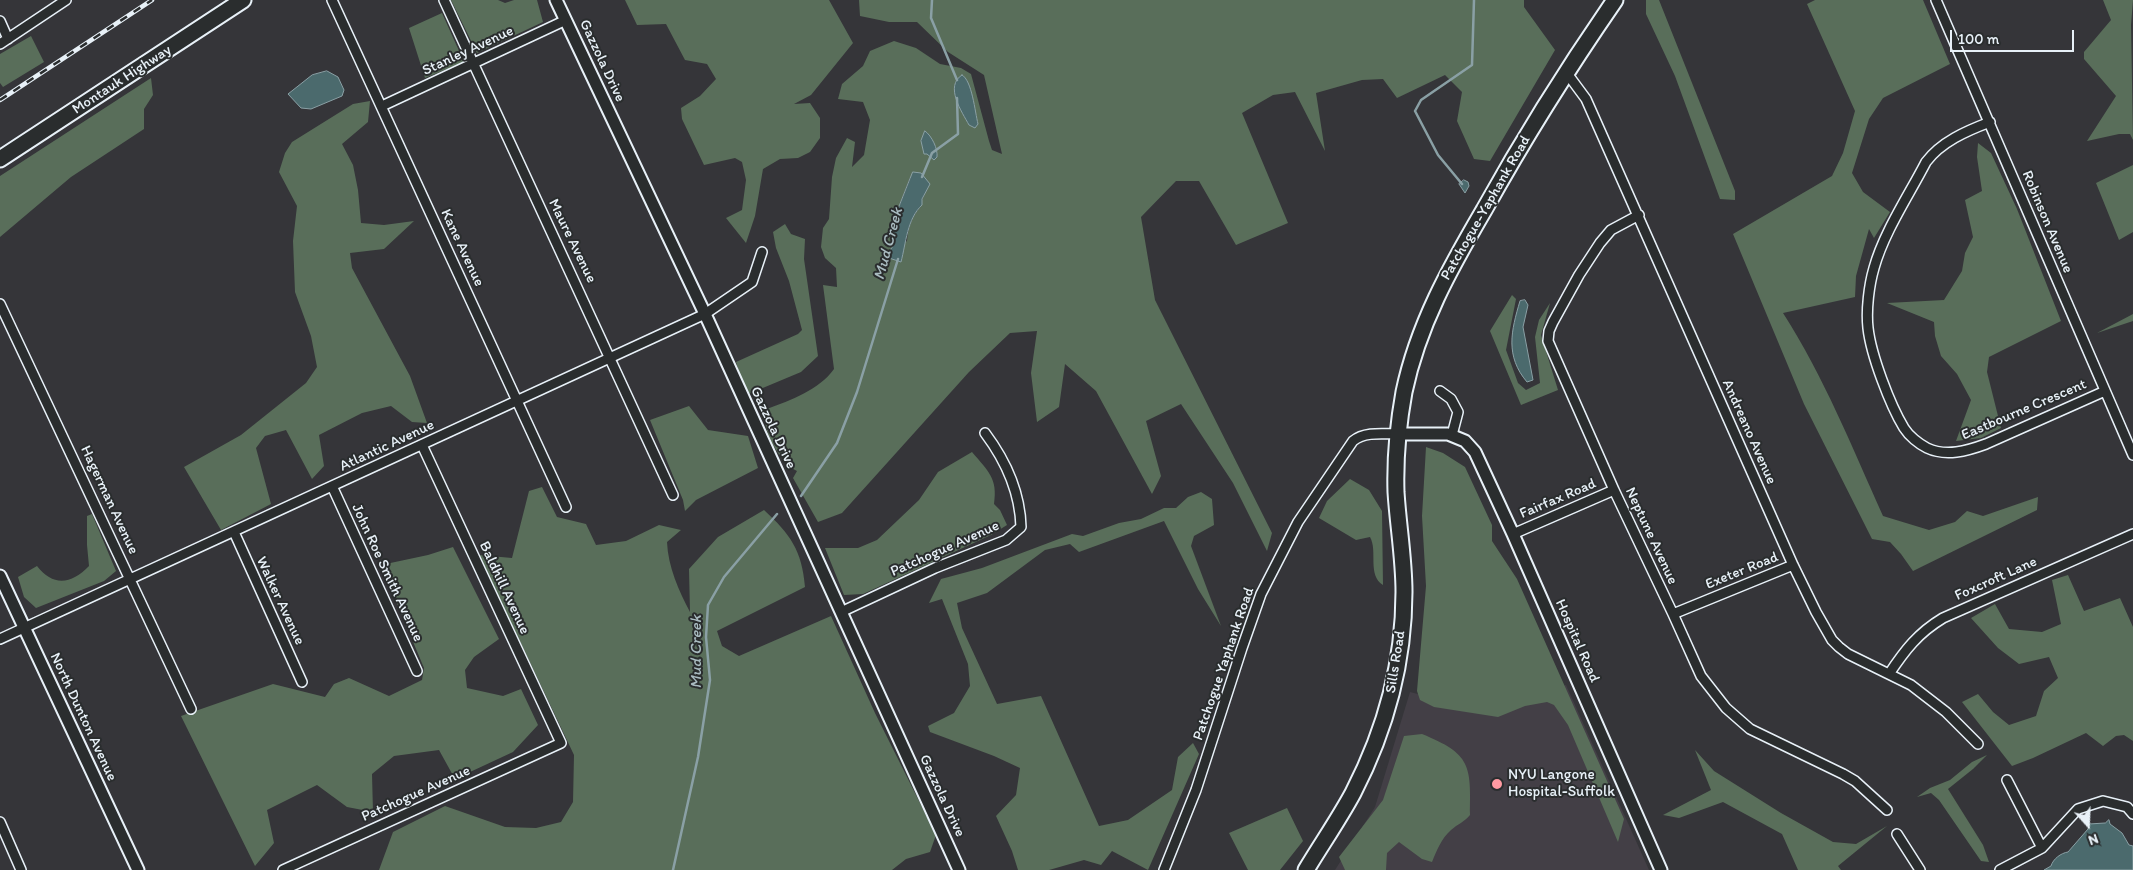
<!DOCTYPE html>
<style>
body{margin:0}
#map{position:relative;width:2133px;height:870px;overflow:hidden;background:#353539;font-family:Itim,sans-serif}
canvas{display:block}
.north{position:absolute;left:2063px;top:800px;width:50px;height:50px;-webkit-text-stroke:4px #2a2d2e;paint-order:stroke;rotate:160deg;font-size:14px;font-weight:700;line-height:20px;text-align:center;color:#e8f1f8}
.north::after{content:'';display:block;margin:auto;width:18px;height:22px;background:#e8f1f8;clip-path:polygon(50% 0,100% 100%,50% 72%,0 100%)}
.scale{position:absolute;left:1950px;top:30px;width:124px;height:22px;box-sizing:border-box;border:2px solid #e8f1f8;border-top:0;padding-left:6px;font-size:15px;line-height:18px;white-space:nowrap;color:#e8f1f8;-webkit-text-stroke:4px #2a2d2e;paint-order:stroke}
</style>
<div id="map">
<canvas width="2133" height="870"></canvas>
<div class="north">N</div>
<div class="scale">100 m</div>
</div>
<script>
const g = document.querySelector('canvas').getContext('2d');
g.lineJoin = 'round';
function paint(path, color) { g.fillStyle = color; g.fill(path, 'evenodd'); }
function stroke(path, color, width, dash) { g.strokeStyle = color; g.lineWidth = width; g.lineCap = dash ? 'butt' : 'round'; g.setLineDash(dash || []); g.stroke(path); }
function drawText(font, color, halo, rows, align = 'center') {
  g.font = font + ' Itim,sans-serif'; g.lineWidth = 4; g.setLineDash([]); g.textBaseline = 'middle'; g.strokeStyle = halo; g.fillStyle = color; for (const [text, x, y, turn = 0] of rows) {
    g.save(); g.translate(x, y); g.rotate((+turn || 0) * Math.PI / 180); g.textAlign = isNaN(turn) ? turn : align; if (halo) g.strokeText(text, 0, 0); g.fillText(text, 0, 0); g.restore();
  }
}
paint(new Path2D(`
 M1566 685 1649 870H1335L1375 807 1410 692 1488 712H1496Z`), '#433f46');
paint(new Path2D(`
 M451 0H498L505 3 514 0H537L543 22 477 53Z
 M625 0H829L853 43 811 95 794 104 810 103 820 118V138L810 152 798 158 780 159 763 169 755 216 746 243 726 218 742 210 746 180 742 162 735 158 704 165 682 119 681 108 700 96 716 79 707 64 685 60 666 24 637 25Z
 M859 0H1524V7L1555 50 1490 161 1474 159 1457 121 1462 92 1445 75 1397 98 1383 79 1362 80 1316 93 1325 151 1295 92 1273 95 1242 113 1288 223 1236 245 1199 181H1176L1141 217 1155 300 1272 533 1267 551 1233 483 1181 404 1146 421 1161 476 1152 494 1096 391 1065 364 1059 407 1037 422 1031 373 1037 331 1010 333 969 372 842 513 818 522 793 478 797 471C782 464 766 437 765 420 764 417 766 412 767 409 791 400 819 390 834 369L823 285 837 287 836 268 825 258 821 247 823 228 829 219 832 177 836 158 847 138 855 142 852 167 864 155 870 120 863 102 838 99 842 84 863 66 870 51 894 41 916 48 940 64 961 68 971 74 989 141 992 150 1002 154 984 75 948 52 917 22H889L860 16ZM910 178 929 184 922 200V205C912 215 908 228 907 241L888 254 894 244 893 222Z
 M1646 0H1659L1735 191V200L1720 199 1675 76 1646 14Z
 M1815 0H1923L1950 64 1883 98 1869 119 1852 173 1863 192 1890 212 1874 238 1869 229 1856 276 1855 297 1783 313C1824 377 1852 447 1883 516L1929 530 1955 522 1967 511 1983 516 2038 497 2037 510 1913 571 1901 554 1890 542 1872 539 1804 404 1733 234 1832 176 1843 153 1855 111 1807 4Z
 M2103 0H2133L2131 25 2133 140 2130 134H2119L2087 141 2116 96 2084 59V52L2111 20Z
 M442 13 464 62 425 78 409 28Z
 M31 36 44 62 3 87 0 83V54Z
 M151 78 153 95 144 109V129L71 177 0 237V176Z
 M370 101 368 122 342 144 353 165 358 190 361 223 384 225 414 221 384 249 350 253 352 268 410 376 427 423 412 422 391 406 362 413 319 435 324 466 312 479 286 430 265 436 256 448 271 504 221 530 184 467 241 435 306 383 317 367 311 336 295 292 293 241 297 206 279 172 285 153 292 142 353 104Z
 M1978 143 1991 153 2017 209 2061 321 1989 357 1987 372 2001 428 1981 438 1956 441 1971 400 1957 374 1941 356 1935 336 1934 322 1887 303 1944 300 1962 271 1965 253 1973 237 1965 200 1982 191 1977 157Z
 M2133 165V232L2119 240 2096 183Z
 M785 224 791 234 805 239 804 259 818 356 801 372 746 395 736 362 798 334 802 330 789 281 776 248 773 232Z
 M1512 295 1516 299 1506 350 1518 383 1526 390 1540 383 1535 337 1539 320 1550 303 1541 335 1558 390 1521 405 1490 331Z
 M2133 314V321L2097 333Z
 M689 406 708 430 748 436 758 468 696 500 685 511 683 500 650 420Z
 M1426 447 1443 453 1465 467 1492 525V541L1517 579 1624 819 1618 842 1568 725 1554 705 1547 702 1525 706 1498 717 1434 707 1420 700 1417 691 1426 586 1422 516Z
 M972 452C988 471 998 478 994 504L1000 510 1007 525 991 535 863 594 844 595 825 548H858L877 540 919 500 938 472Z
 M1350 479 1369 490 1382 511 1383 585C1367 575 1378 551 1370 537L1356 540 1319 518 1327 501Z
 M542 487 557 517 586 524 596 545 626 541 659 525 681 530 667 542C668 567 679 591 690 612L689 569 718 537 764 510C790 534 802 550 805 587L717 631 722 646 739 656 831 616 875 713 936 835 930 852 906 859 892 870H379L393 832 445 806 505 827 536 828 561 822 573 802 574 755 479 555 512 558 529 491Z
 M1201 492 1212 499 1214 525 1194 536 1191 546 1221 626 1198 589 1164 521 1079 552 1070 544 1045 550 987 593 957 603 962 628 997 704 1041 696 1099 826 1128 820 1172 790 1178 757 1193 743 1199 754 1148 870 1112 851 1101 865 1084 860 1049 870H1018L1012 851 996 816 1016 795 1020 768 994 756 930 732 928 726 954 713 970 686 968 664 942 599 929 603 941 579 982 568 1072 534 1083 536 1119 523 1141 519 1164 508H1176L1188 497Z
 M92 514 116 571 104 581 36 608 24 597 18 577 37 566C53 587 72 584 89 566L87 545V516Z
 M453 547 499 639 474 657 465 670 467 688 503 696 521 689 538 725 513 752 455 779 439 750 394 756 372 774 373 812 347 807 317 785 267 810 274 843 255 866 181 716 273 684 325 697 334 684 349 678 389 696 422 680 424 668 381 565 428 555Z
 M2068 575 2084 611 2120 598 2133 627V741L2124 735 2116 736 2103 746 2086 733 2033 758 2012 766 1962 702 1978 694 1993 712 2009 725 2036 716 2044 691 2058 678 2049 657 2019 664 1998 648 1971 618 1995 604 2009 629 2042 632 2061 624 2052 580Z
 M1422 734C1471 754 1471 765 1470 815 1464 822 1458 824 1451 830 1441 839 1437 850 1432 862L1422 859 1399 842 1387 853 1386 870H1345L1339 857 1383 800 1404 736Z
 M1695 750 1714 771 1781 813 1833 842 1856 844 1887 826 1838 866 1841 870H1798L1782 834 1723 802 1679 818 1663 815 1711 790Z
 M1987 755 1973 769 1948 789 1983 845 1989 862 1981 861 1939 800 1931 793 1917 797 1930 788 1950 780 1972 762Z
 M1287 808 1303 841 1280 870H1248L1229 833Z`), '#596e5a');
const water = new Path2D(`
 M327 71 338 77 344 90 342 96 311 109 301 108 288 94 312 75Z
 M962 75C972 80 975 112 978 124L975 128 969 125C962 112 944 86 962 75Z
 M925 131C932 136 938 149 937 157L934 160 927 154H924L921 141Z
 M913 172 921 173 930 184 922 199V205C907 219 906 243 901 262L889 258 888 254 894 244 893 222Z
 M1464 180 1468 182 1469 186 1465 193 1459 184Z
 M1525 300 1528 305 1523 327 1533 380 1527 382C1505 356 1511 331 1520 301Z
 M2109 820 2110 824 2122 833 2129 845 2133 846V870H2044L2051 866C2053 859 2061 853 2068 852L2088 829 2089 824 2105 823Z`);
paint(water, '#4b6a6d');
stroke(water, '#8aa0a5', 1);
stroke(new Path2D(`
 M932 0 931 18 957 80
 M922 177 932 153 958 134 957 98
 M1462 184 1438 155 1415 111 1421 100 1472 65 1474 0
 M801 496 837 443 857 392 898 259
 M673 870 698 757 710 680 706 637 708 605 724 577 777 514`), '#8aa0a5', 2.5);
const minor = new Path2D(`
 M332 0 566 507
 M444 0 673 495
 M1936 0 2133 455
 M0 21 8 39
 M0 44 66 0
 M1566 72 1586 99 1793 565 1816 612 1832 640 1839 647 1848 654 1911 685 1946 712 1978 744
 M382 106 566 20
 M1990 122C1966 131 1941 142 1926 162 1909 195 1884 232 1874 268 1869 285 1866 310 1868 328 1871 355 1890 405 1904 428 1909 436 1919 444 1927 448 1946 457 1967 451 1986 444L2105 391
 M1639 215 1611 230 1600 243 1579 275 1553 322 1549 331 1548 341 1614 490 1673 614 1701 676 1726 708 1750 729 1843 774 1855 781 1887 810
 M0 304 191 709
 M1440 391 1451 399 1458 412 1452 435
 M332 486 417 671
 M234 532 302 682
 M1513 534 1614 490
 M841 612 935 568 1006 540 1021 527C1020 491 1006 461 985 433
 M1673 614 1793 565
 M0 639 705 314 752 282 762 252
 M1889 674C1905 650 1918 633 1943 618L2133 534
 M2007 780 2042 848
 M0 822 21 870
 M1897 834 1920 870
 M283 870 561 743 422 445
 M1164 870 1196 790 1242 648 1261 594 1298 522 1353 441C1365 431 1384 434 1399 434
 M2000 870 2042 848 2078 809 2103 801 2127 807 2133 814`);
const tertiary = new Path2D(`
 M556 0 705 314 959 870
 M1399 434H1448L1465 441 1475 452 1513 534 1661 870
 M0 576 138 870`);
const primary = new Path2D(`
 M0 159 243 0
 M1306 870C1321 845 1339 819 1353 793 1385 731 1404 662 1404 592 1404 558 1398 525 1396 492 1395 459 1398 425 1404 392 1418 325 1450 268 1484 210 1524 138 1568 68 1615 0`);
stroke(minor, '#e8f1f8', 12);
stroke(tertiary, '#e8f1f8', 15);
stroke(primary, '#e8f1f8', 19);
stroke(minor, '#2a2d2e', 9);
stroke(tertiary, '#2a2d2e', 11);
stroke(primary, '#2a2d2e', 15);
const rail = new Path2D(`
 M0 100 152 0`);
stroke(rail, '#e8f1f8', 4.5);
stroke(rail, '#2a2d2e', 2.5, [8]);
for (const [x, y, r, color] of [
 [1497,784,6,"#ff9aa2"]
]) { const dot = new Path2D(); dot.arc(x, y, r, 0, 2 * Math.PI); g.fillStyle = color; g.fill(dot); stroke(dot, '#2a2d2e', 2); }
drawText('15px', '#e8f1f8', '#2a2d2e', [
 ["Stanley Avenue",468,51,-25],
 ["Gazzola Drive",602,61,65],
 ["Montauk Highway",122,80,-33],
 ["Patchogue-Yaphank Road",1486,208,-60],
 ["Robinson Avenue",2047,222,67],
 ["Maure Avenue",572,241,64],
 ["Kane Avenue",462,248,65],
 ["Eastbourne Crescent",2024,410,-23],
 ["Gazzola Drive",773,428,65],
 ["Andreano Avenue",1749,432,66],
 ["Atlantic Avenue",387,446,-25],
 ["Fairfax Road",1558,499,-23],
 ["Hagerman Avenue",109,500,65],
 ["Neptune Avenue",1651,536,65],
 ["Patchogue Avenue",945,549,-24],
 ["Exeter Road",1742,571,-22],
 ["John Roe Smith Avenue",387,573,65],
 ["Foxcroft Lane",1996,579,-24],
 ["Baldhill Avenue",504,588,65],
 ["Walker Avenue",280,601,65],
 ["Hospital Road",1577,641,66],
 ["Sills Road",1396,662,-81],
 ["Patchogue Yaphank Road",1224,664,-71],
 ["North Dunton Avenue",83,717,65],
 ["Patchogue Avenue",416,794,-24],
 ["Gazzola Drive",942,796,65]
]);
drawText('15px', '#e8f1f8', '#2a2d2e', [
 ["NYU Langone",1508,775],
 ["Hospital-Suffolk",1508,792]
], 'left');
drawText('italic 16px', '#a9bbc0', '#2a2d2e', [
 ["Mud Creek",889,244,-75],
 ["Mud Creek",697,652,-90]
]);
</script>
